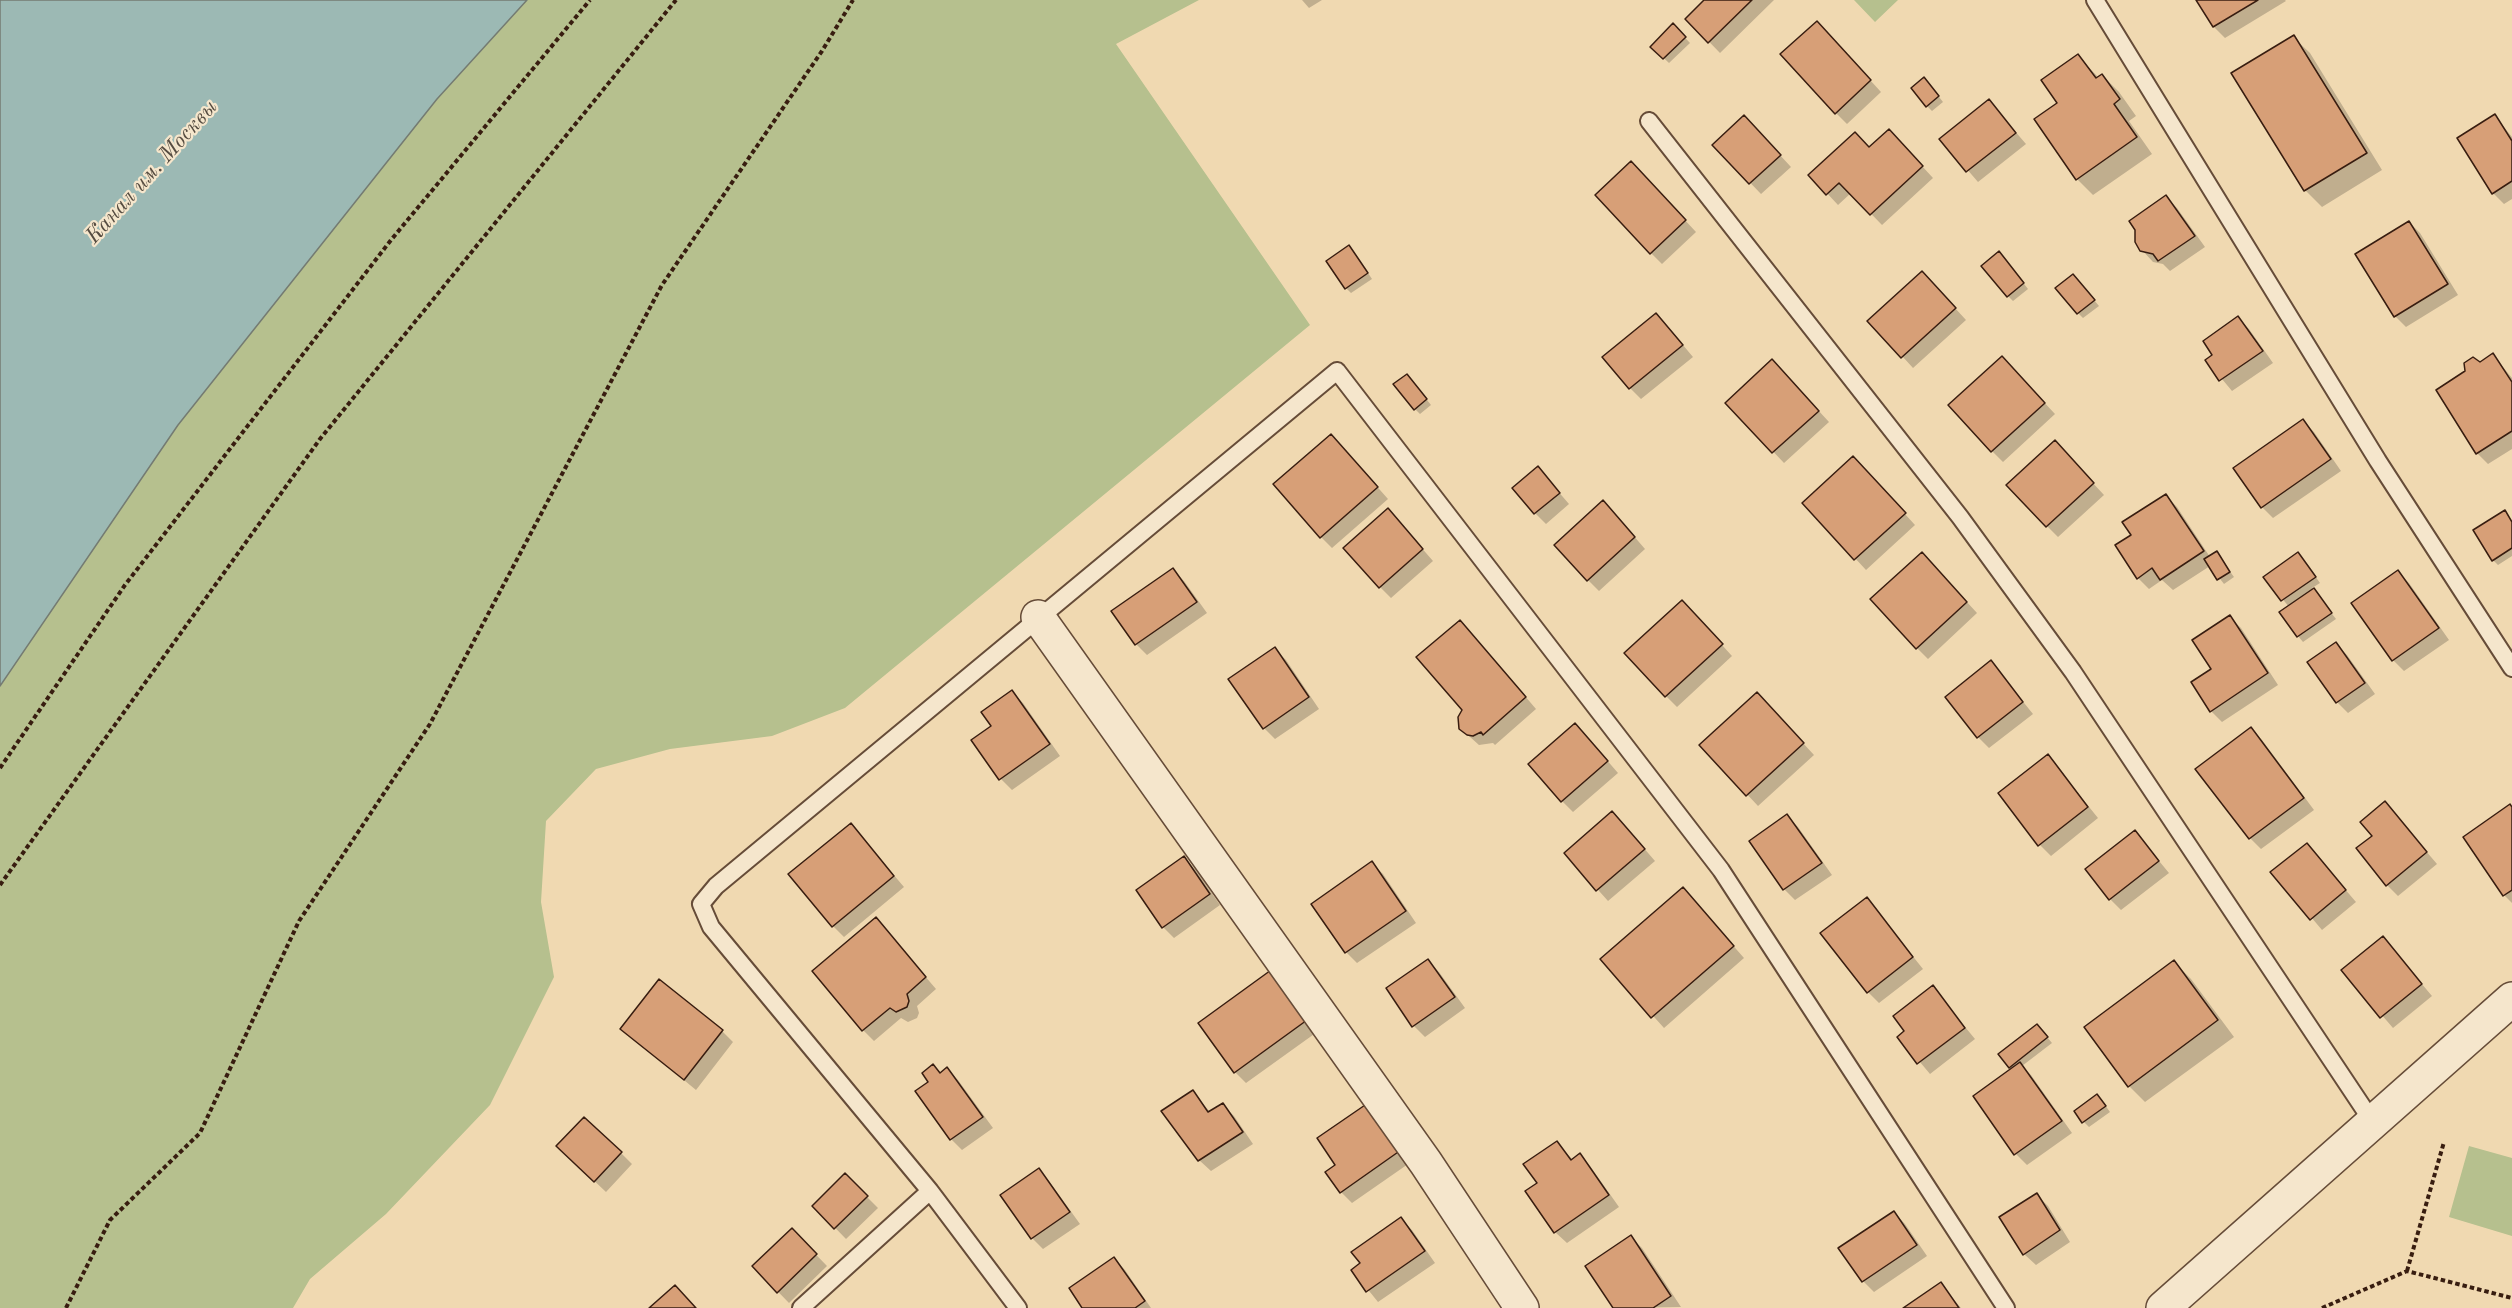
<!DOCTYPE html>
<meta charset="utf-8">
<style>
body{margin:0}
canvas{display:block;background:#f0d9b1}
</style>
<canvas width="2512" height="1308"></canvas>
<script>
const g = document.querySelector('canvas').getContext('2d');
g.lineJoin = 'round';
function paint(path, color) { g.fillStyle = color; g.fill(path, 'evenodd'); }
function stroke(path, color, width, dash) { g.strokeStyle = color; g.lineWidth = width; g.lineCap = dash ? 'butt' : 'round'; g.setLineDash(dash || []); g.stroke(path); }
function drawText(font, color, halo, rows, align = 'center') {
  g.font = font + ' "Old Standard TT",serif'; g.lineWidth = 4.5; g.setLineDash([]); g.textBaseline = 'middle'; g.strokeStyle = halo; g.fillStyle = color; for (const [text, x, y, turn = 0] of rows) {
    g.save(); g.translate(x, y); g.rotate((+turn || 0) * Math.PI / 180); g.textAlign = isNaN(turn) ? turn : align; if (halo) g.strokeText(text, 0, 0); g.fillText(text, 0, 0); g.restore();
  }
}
paint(new Path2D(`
 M527 0H1199L1116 44 1310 325 845 708 772 736 670 749 596 769 546 821 541 902 554 977 490 1105 386 1214 310 1279 293 1308H0V686L178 425 437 99Z
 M1854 0H1898L1875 22Z
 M2469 1146 2512 1158V1236L2449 1217Z`), '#b6c08e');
const water = new Path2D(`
 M0 0H527L437 99 178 425 0 686Z`);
paint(water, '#9cb9b4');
stroke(water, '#747b72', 1.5);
paint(new Path2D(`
 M1302 0H1322L1309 8Z
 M1706 0H1774L1720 53 1687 19Z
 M2198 0H2285L2286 1 2225 38 2214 27Z
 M1673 25 1690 43 1669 63 1652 47Z
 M1828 34 1881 92 1847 124 1836 113Z
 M2293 37 2310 53 2382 170 2322 207 2305 190 2233 73Z
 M2078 56 2099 78 2102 75 2119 92 2136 116 2129 121 2152 154 2093 195 2077 179 2059 104Z
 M1929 84 1943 102 1932 111 1927 106Z
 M1989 101 2026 144 1978 182 1941 139Z
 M2495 116 2512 137V199L2504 204 2493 193Z
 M1755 128 1791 167 1761 194 1714 145Z
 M1900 142 1933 178 1882 225 1851 193 1838 205 1810 175 1870 149Z
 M1642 174 1696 232 1662 264 1651 253Z
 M2166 197 2177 208 2205 247 2170 271 2163 264 2153 262 2142 250 2137 229Z
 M2409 222 2420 233 2458 295 2406 327 2395 316Z
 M1354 252 1372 279 1351 293 1346 288Z
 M2004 258 2028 289 2013 301 2008 296Z
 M2078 281 2099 306 2083 318 2078 313Z
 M1933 284 1966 320 1913 368 1870 321Z
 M2238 318 2249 329 2273 363 2232 391 2207 361 2215 356Z
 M1667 326 1693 357 1641 399 1630 388Z
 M2493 355 2512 378V449L2488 464 2477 453Z
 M2013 369 2055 414 2003 462 1992 451Z
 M1783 372 1829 422 1784 463 1727 403Z
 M1412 381 1431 405 1420 414 1415 409Z
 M2303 421 2314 432 2341 471 2273 518 2262 507Z
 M1342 447 1388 499 1332 548 1321 537Z
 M2066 454 2104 495 2058 537 2047 526Z
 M1538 468 1569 504 1546 524 1535 513Z
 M1864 469 1915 525 1866 570 1804 503Z
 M2166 496 2177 507 2210 557 2216 552 2234 577 2224 584 2210 566 2173 590 2162 580 2149 589 2138 578 2133 535Z
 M2504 512 2512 522V556L2498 565 2493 560Z
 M1614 513 1645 549 1599 591 1588 580Z
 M1399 522 1433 561 1391 598 1380 587Z
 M2303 559 2320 583 2312 588 2336 619 2303 642 2298 636 2289 607 2265 577Z
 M1933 565 1977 613 1928 659 1917 648Z
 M1173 570 1184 581 1207 613 1147 655 1136 644Z
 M2398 572 2409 583 2449 640 2404 671 2393 660Z
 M1693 613 1732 656 1677 707 1666 696Z
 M2230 617 2241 628 2278 685 2222 722 2211 711Z
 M1471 633 1536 709 1495 745 1493 743 1479 745 1460 728Z
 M2336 644 2347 655 2375 694 2348 713 2337 702Z
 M1275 649 1286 660 1319 709 1275 739 1264 728Z
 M1991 662 2033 714 1989 748 1978 737Z
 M1012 692 1023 703 1060 756 1012 790 1001 779 973 740 993 726Z
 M1768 705 1814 755 1758 806 1701 745Z
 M2251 729 2262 740 2314 810 2261 849 2250 838Z
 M1586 736 1618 773 1573 812 1562 801Z
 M2048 756 2098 818 2051 856 2040 845Z
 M2385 803 2437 864 2398 896 2387 885 2374 836Z
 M2512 808V903L2504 895Z
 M1787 816 1798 827 1832 875 1795 900 1784 889Z
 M1623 824 1655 861 1608 901 1566 854Z
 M851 825 904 887 844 937 833 926Z
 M2135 832 2169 873 2121 910 2110 899Z
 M2307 845 2356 902 2322 930 2273 872Z
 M1184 858 1195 869 1220 905 1174 938 1163 927Z
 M1372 863 1383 874 1416 923 1357 963 1346 952Z
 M1867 899 1923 969 1879 1003 1868 992Z
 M1693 900 1744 958 1664 1028 1602 959Z
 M876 919 936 989 917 1006 919 1013 917 1018 908 1022 901 1018 874 1041 863 1030Z
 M2383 938 2432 996 2393 1028 2343 970Z
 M1428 961 1439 972 1465 1008 1425 1037 1414 1026Z
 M2174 962 2191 979 2234 1037 2145 1102 2129 1086Z
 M1277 967 1324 1027 1246 1083 1235 1072Z
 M1932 987 1975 1039 1930 1074 1899 1037 1906 1031Z
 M622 1029 722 1031 733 1042 696 1090Z
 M2042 1031 2052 1043 2022 1066 2031 1075 2072 1133 2027 1165 2016 1154 1975 1096 2013 1069 2010 1067Z
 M933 1066 941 1074 947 1069 958 1080 993 1128 962 1150 951 1139 917 1091 930 1082Z
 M1193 1092 1210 1112 1223 1105 1234 1116 1253 1144 1211 1171 1199 1160 1163 1111Z
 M2102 1101 2110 1112 2089 1127 2084 1122Z
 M1379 1116 1411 1162 1352 1203 1341 1192 1337 1166Z
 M1557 1143 1573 1160 1579 1155 1590 1166 1619 1207 1567 1243 1555 1232 1527 1192 1539 1184Z
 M621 1153 632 1164 606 1192 569 1157Z
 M1038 1170 1049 1181 1080 1224 1043 1249 1032 1238Z
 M845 1175 878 1208 846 1239 814 1206Z
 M2037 1195 2048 1206 2070 1242 2036 1265 2024 1254Z
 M1894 1212 1905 1224 1927 1256 1874 1292 1863 1281Z
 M1401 1219 1412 1230 1435 1263 1378 1302 1353 1271 1362 1264Z
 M792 1230 827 1266 789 1303 754 1267Z
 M1631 1237 1642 1248 1681 1307 1615 1308Z
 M1114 1258 1125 1270 1151 1308H1084Z
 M1941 1284 1961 1308H1905Z`), '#0003');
const building = new Path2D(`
 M1704 0H1752L1708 43 1685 19Z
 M2196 0H2258L2213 27Z
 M1817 21 1871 80 1835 114 1780 54Z
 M1673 23 1686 37 1663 59 1650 47Z
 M2294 35 2367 153 2304 191 2231 73Z
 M2078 54 2096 78 2102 74 2120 99 2114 104 2137 137 2076 180 2034 119 2057 103 2041 80Z
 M1924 77 1939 96 1926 107 1911 88Z
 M1989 99 2016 133 1966 172 1939 139Z
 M2495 114 2512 141V181L2492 194 2457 138Z
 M1744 115 1781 155 1749 184 1712 145Z
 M1889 129 1923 166 1870 215 1839 183 1826 195 1808 175 1855 132 1869 147Z
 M1631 161 1686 220 1650 254 1595 195Z
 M2166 195 2195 236 2158 261 2153 254 2140 251 2135 242V230L2129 221Z
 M2409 221 2448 284 2394 317 2355 254Z
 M1349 245 1368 273 1345 289 1326 261Z
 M1999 251 2024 283 2007 297 1981 266Z
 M1922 271 1956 308 1901 358 1867 321Z
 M2073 274 2095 300 2077 314 2055 288Z
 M1656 313 1683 345 1629 389 1602 357Z
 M2238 316 2263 351 2219 381 2205 360 2212 355 2203 341Z
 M2493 353 2512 382V431L2476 454 2436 390 2465 371 2464 363 2473 357 2480 362Z
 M2002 356 2045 403 1991 452 1948 405Z
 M1772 359 1819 411 1772 453 1725 403Z
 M1407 374 1427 399 1414 410 1393 384Z
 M2303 419 2331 459 2261 508 2233 468Z
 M1331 434 1378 487 1320 538 1273 484Z
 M2055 440 2094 483 2046 527 2006 485Z
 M1853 456 1906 513 1854 560 1802 503Z
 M1538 466 1560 493 1534 514 1512 488Z
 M2166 494 2204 551 2160 580 2152 568 2137 579 2115 545 2131 535 2122 522Z
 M1603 500 1635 537 1587 581 1554 545Z
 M1388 508 1423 549 1379 588 1343 548Z
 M2505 510 2512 522V548L2492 561 2473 530Z
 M2217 551 2230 572 2217 580 2204 559Z
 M1922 552 1967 602 1916 649 1870 599Z
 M2298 552 2316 577 2281 601 2263 577Z
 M1173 568 1197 602 1135 645 1111 611Z
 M2398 570 2439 628 2392 661 2351 603Z
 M2314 588 2332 613 2297 637 2279 612Z
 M1682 600 1723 644 1665 697 1624 653Z
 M2230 615 2268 673 2210 712 2191 682 2211 669 2192 640Z
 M1460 620 1526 697 1483 735 1481 732 1473 736 1467 735 1459 729 1458 717 1462 710 1416 657Z
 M2336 642 2365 683 2336 703 2307 662Z
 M1275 647 1309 697 1263 729 1228 679Z
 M1991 660 2023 702 1977 738 1945 697Z
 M1012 690 1050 744 999 780 971 740 991 726 981 712Z
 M1757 692 1804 743 1746 796 1699 745Z
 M1575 723 1608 761 1561 802 1528 764Z
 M2251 727 2304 798 2249 839 2195 769Z
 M2048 754 2088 807 2038 846 1998 793Z
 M2385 801 2427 852 2386 886 2356 848 2372 836 2360 822Z
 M2510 804 2512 807V890L2503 896 2463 837Z
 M1612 811 1645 849 1596 891 1564 853Z
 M1787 814 1822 863 1783 890 1749 841Z
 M851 823 894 876 832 927 788 874Z
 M2135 830 2159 861 2109 900 2085 869Z
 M2307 843 2346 890 2310 920 2270 872Z
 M1184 856 1210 894 1162 928 1136 890Z
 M1372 861 1406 911 1345 953 1311 904Z
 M1683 887 1734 946 1651 1018 1600 959Z
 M1867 897 1913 957 1867 993 1820 933Z
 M876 917 926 977 907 994 909 1001 907 1007 896 1012 890 1008 862 1031 812 971Z
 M2383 936 2422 984 2380 1018 2341 970Z
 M1428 959 1455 997 1412 1027 1386 988Z
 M2174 960 2218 1020 2128 1087 2084 1027Z
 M1278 965 1314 1015 1234 1073 1198 1023Z
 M659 979 723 1030 684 1080 620 1029Z
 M1933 985 1965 1028 1917 1064 1897 1037 1904 1031 1893 1016Z
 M2037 1024 2048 1037 2009 1068 1998 1054Z
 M2020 1062 2062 1121 2014 1155 1973 1096Z
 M933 1064 940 1073 947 1067 983 1117 950 1140 915 1091 928 1082 922 1073Z
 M1193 1090 1208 1112 1223 1103 1243 1132 1198 1161 1161 1111Z
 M2097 1094 2106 1106 2082 1123 2074 1111Z
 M1368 1103 1401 1150 1340 1193 1325 1172 1335 1165 1317 1138Z
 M584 1117 622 1152 594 1182 556 1146Z
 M1557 1141 1571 1160 1580 1153 1609 1195 1554 1233 1525 1191 1537 1183 1523 1164Z
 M1039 1168 1070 1212 1031 1239 1000 1195Z
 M845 1173 868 1196 834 1229 812 1206Z
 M2037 1193 2060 1230 2023 1255 1999 1217Z
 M1894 1211 1917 1245 1862 1282 1838 1248Z
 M1401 1217 1425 1251 1366 1292 1351 1270 1360 1263 1351 1252Z
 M792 1228 817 1254 777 1293 752 1266Z
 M1631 1235 1671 1296 1653 1308H1613L1585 1266Z
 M1114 1257 1145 1301 1135 1308H1082L1069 1288Z
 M1941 1282 1959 1308H1903Z
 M675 1285 696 1308H649Z`);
paint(building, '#d79f77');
stroke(building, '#381d10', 1.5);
const lane = new Path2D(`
 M2095 0 2378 461 2512 668
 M1649 121 1960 517 2073 672 2372 1121
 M801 1308 930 1191
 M1018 1308 930 1191 711 927 701 904 716 886 1337 371 1721 870 2006 1308`);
const street = new Path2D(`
 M1038 617 1426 1163 1522 1308
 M2163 1308 2512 999`);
stroke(lane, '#664c38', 20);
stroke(street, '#664c38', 36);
stroke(new Path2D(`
 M0 768 125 585 391 240 590 0
 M0 885 320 439 676 0
 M2407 1271 2444 1142
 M66 1308 110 1220 200 1133 299 921 430 724 662 285 822 51 853 0
 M2322 1308 2407 1271 2512 1298`), '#381d10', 4, [4.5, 3]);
stroke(lane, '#f5e6cc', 16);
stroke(street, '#f5e6cc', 33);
drawText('italic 22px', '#564c41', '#f5e6cc', [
 ["Канал им. Москвы",152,172,-48]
]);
</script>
